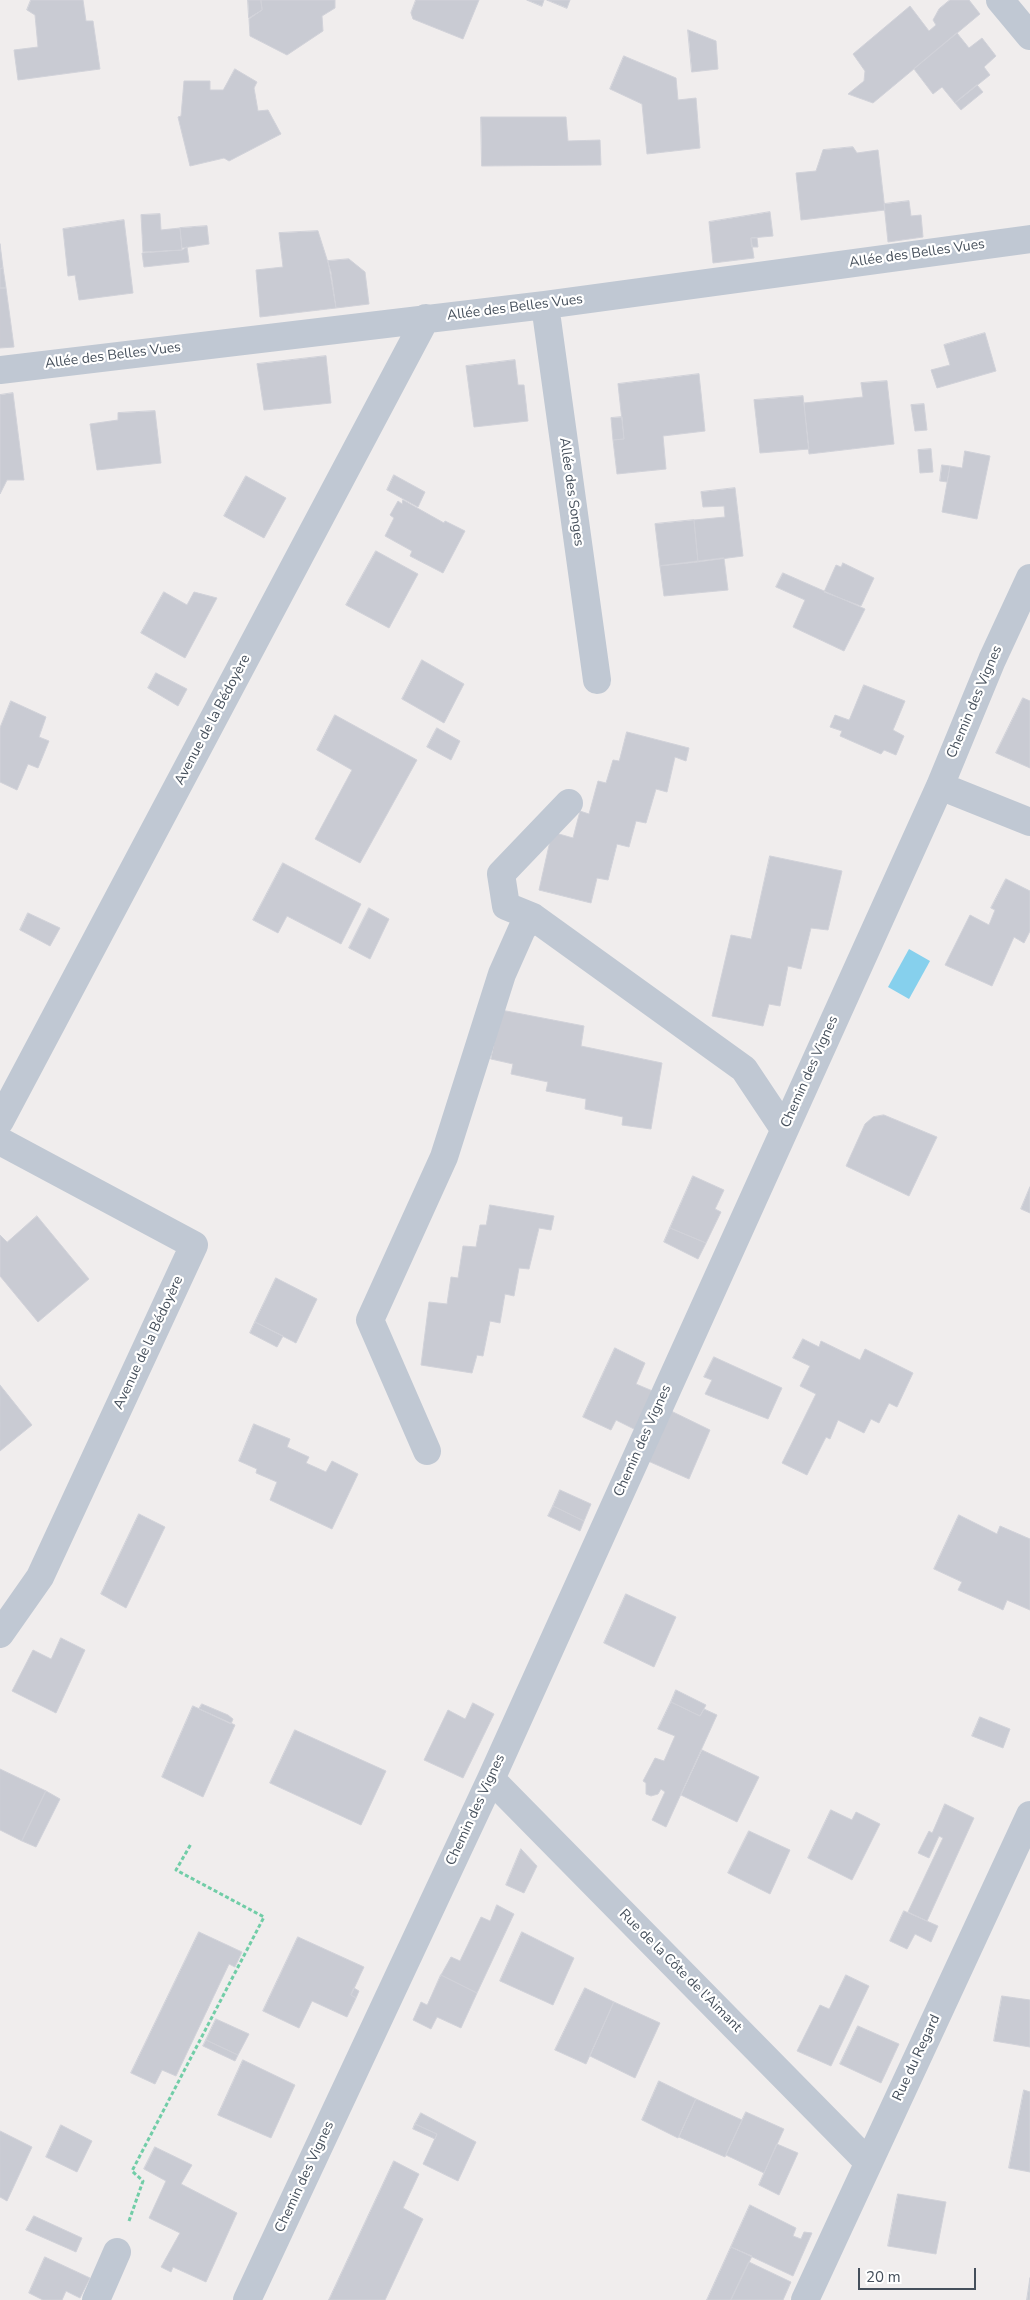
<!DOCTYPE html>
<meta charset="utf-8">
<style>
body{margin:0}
#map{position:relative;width:1030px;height:2300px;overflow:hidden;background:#f0eded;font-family:"Nunito Sans",sans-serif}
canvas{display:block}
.scale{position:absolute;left:858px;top:2268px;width:118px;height:22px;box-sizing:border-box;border:2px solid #454f5b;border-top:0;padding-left:6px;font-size:15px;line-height:18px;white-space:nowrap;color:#454f5b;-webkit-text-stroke:4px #fff;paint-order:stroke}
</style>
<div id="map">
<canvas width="1030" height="2300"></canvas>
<div class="scale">20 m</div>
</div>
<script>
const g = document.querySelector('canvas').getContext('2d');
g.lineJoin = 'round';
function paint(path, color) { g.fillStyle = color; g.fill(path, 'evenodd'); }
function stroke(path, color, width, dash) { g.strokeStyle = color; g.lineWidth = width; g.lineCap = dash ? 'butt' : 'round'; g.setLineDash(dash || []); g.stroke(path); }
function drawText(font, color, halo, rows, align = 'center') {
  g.font = font + ' "Nunito Sans",sans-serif'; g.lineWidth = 4.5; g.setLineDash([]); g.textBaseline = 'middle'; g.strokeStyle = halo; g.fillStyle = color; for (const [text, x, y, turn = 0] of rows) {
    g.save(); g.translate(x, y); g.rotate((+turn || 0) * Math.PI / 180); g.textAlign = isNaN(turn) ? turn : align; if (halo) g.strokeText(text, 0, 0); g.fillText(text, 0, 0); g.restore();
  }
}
paint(new Path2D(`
 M909 949 930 961 909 999 888 987Z`), '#86d0ed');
const building = new Path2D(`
 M31 0H83L86 21H93L100 69 18 80 14 50 38 47 35 15 27 10Z
 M248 0H261L262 10 249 18Z
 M261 0H335V8L322 16 323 31 287 55 250 36 249 19 262 10Z
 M416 0H479L463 39 413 19 411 13Z
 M527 0H544L542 6Z
 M547 0H570L567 8Z
 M950 0H969L980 14 873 103 848 94 864 81 865 71 853 54 910 6 929 31 936 25 933 20 939 9Z
 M688 30 716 41 718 69 692 72Z
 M957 33 969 48 982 38 996 56 984 67 990 75 955 103 942 87 933 94 914 69Z
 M624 56 676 78 678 100 696 98 700 148 647 154 642 104 610 89Z
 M235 69 257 82 254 88 258 111 268 110 281 134 229 161 224 158 190 166 178 117 181 116 184 81H210V90H223Z
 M977 85 983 92 961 110 955 103Z
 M481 117H566L568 141 600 140 601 165 482 166Z
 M853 147 857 153 878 150 885 210 801 220 796 173 816 171 823 150Z
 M909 201 911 216 921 215 923 237 888 242 884 204Z
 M770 212 773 236 751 238 754 258 713 263 709 222Z
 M160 214 161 230 180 228 182 250 143 252 141 215Z
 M124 220 133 293 79 300 75 275 68 276 63 229Z
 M207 226 209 244 182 248 180 228Z
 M318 231 331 272 336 308 260 317 256 270 283 267 279 233Z
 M751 238H757L758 247H752Z
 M0 244 3 268 0 269Z
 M187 247 189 262 144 267 142 253 182 250Z
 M349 259 365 272 369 304 336 308 328 261Z
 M3 268 6 288H0V269Z
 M0 288H6L14 347 0 348Z
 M985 333 996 371 937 388 931 370 950 365 944 345Z
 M326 356 331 403 264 410 257 364Z
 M515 360 518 385H524L528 421 474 427 466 366Z
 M699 374 705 431 663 436 666 469 617 474 613 440 624 439 618 384Z
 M887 381 894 444 809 454 804 403 863 397 861 383Z
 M13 393 24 480H7L0 494V395Z
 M803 396 809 449 760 453 754 400Z
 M924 404 927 430 915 431 911 405Z
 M155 411 161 463 97 470 90 424 118 420V413Z
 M622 417 624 439 613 440 611 418Z
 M931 449 933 472 920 473 918 450Z
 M965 451 990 456 977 519 942 512 950 466 962 468Z
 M942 465 950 466 947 482 940 481Z
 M394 475 425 492 418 507 387 490Z
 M246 476 286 498 264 538 224 516Z
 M735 488 743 556 698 562 694 520 725 517 724 506 703 507 701 492Z
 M403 500 444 523 445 521 465 531 443 573 410 556 412 551 385 536 394 518 390 515 398 501 402 504Z
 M694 520 698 562 660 566 655 524Z
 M376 551 418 574 389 628 346 605Z
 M724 558 728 590 664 596 660 566Z
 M843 563 874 578 861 606 824 592 836 565 841 567Z
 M783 573 865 609 844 651 793 627 805 600 776 587Z
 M164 592 187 605 194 592 217 598 185 658 141 633Z
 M422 660 464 684 444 723 402 699Z
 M156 673 187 689 178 706 148 688Z
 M864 685 905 701 893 730 904 736 896 755 884 750 881 754 840 736 842 731 830 727 835 715 849 720Z
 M1023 698 1030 701V768L996 753Z
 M11 701 46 717 39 737 49 741 38 768 28 764 17 790 0 782V728Z
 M335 715 417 760 360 863 315 839 352 770 317 750Z
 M437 728 460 741 451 760 427 747Z
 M627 732 689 748 686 761 675 757 667 792 656 789 646 823 636 821 629 847 617 844 608 880 597 878 591 903 539 890 552 832 573 838 580 811 589 814 598 781 606 783 613 760 619 761Z
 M770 856 842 871 828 930 811 928 801 969 788 966 780 1006 769 1004 763 1026 712 1016 731 935 751 939Z
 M283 863 361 904 341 944 287 916 278 933 253 920Z
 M1006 879 1030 891V931L1024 943 1014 937 992 986 945 965 970 915 989 925 995 910 991 908Z
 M369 908 389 919 370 959 349 948Z
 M28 913 60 928 50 946 20 930Z
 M501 1010 584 1026 581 1046 662 1063 651 1129 622 1125 623 1117 585 1109 586 1099 546 1091 548 1082 511 1074 513 1064 491 1059Z
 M884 1115 937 1137 909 1196 846 1166 865 1124 873 1117Z
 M693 1176 724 1190 715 1209 721 1212 706 1243 670 1228Z
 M1030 1187V1213L1021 1209Z
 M490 1205 554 1216 551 1230 539 1228 529 1269 519 1268 514 1296 505 1294 500 1323 490 1321 483 1356 477 1355 472 1373 421 1365 429 1302 447 1304 451 1277 458 1278 463 1246 476 1247 480 1225H486Z
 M37 1216 89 1279 38 1322 0 1276V1235L7 1242Z
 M670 1228 706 1243 698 1259 664 1242Z
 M276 1278 317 1299 296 1343 255 1322Z
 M255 1322 283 1336 277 1347 250 1333Z
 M803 1339 819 1347 821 1341 860 1360 865 1349 913 1373 897 1407 889 1403 879 1423 871 1419 864 1433 838 1420 830 1439 826 1437 807 1475 782 1463 816 1394 800 1386 810 1366 793 1358Z
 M615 1348 645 1363 636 1384 655 1392 638 1431 616 1420 611 1430 583 1417Z
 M714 1357 782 1388 768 1419 705 1394 712 1380 704 1377Z
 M0 1385 32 1425 0 1451Z
 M671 1411 710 1430 689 1479 648 1461Z
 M254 1424 290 1439 287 1447 309 1457 306 1463 326 1472 332 1461 358 1474 332 1529 270 1500 277 1482 256 1473 257 1469 239 1461Z
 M560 1490 591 1504 584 1521 553 1506Z
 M553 1506 584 1521 580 1531 548 1516Z
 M139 1514 165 1527 126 1608 101 1594Z
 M959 1515 997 1534 1000 1526 1030 1539V1610L1007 1600 1003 1610 999 1608 958 1590 962 1582 934 1569Z
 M626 1594 676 1617 654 1667 604 1643Z
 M61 1638 85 1650 56 1713 12 1691 33 1650 51 1659Z
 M676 1690 706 1705 700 1716 671 1702Z
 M671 1702 700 1716 704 1709 717 1715 666 1827 652 1820 665 1792 661 1789 658 1794 651 1796 646 1794V1783L643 1781 655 1758 664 1761 675 1736 658 1729Z
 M473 1703 494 1714 463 1778 424 1760 448 1710 465 1719Z
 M202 1704 228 1715 233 1719 231 1724 199 1709Z
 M193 1706 235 1725 203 1797 162 1777Z
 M980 1717 1010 1729 1003 1748 972 1736Z
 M295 1730 386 1771 361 1825 270 1783Z
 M702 1750 759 1777 737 1822 681 1795Z
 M0 1769 46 1791 22 1841 0 1830Z
 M46 1791 60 1799 36 1847 22 1841Z
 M945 1804 974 1818 927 1921 908 1912 943 1838 939 1836 929 1858 918 1853 929 1831 932 1833Z
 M831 1810 852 1820 856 1812 880 1824 852 1880 808 1858Z
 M749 1831 790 1850 770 1894 728 1873Z
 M521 1849 537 1866 524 1893 506 1885Z
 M497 1905 514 1914 477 1993 441 1975 451 1957 460 1961 481 1917 490 1921Z
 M904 1911 938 1926 931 1942 915 1934 907 1949 890 1941Z
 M199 1932 242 1952 235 1967 229 1964 176 2076 162 2070 155 2084 131 2073Z
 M522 1932 574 1958 553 2005 500 1981Z
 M298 1937 364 1967 351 1995 356 1998 347 2017 312 2001 299 2028 263 2011Z
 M441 1975 477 1993 461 2028 437 2017 431 2029 413 2020 421 2002 427 2005Z
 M846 1975 869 1986 831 2066 797 2051 820 2005 829 2009Z
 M354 1988 359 1991 356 1998 351 1995Z
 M585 1988 614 2002 586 2064 555 2050Z
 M1002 1996 1030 2000V2047L994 2041Z
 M614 2002 660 2023 635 2078 590 2056Z
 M216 2019 249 2034 238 2055 206 2040Z
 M858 2026 899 2044 881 2083 840 2064Z
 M206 2040 238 2055 235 2061 203 2046Z
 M243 2060 295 2085 271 2138 218 2115Z
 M659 2081 696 2099 678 2138 642 2120Z
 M1024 2090 1030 2092V2172L1009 2168Z
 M696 2099 742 2120 725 2157 679 2137Z
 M746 2112 784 2129 764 2173 726 2155Z
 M421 2113 476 2142 458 2181 423 2164 437 2134 415 2124Z
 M415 2124 437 2134 435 2139 413 2129Z
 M61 2125 92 2141 77 2172 46 2157Z
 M0 2131 32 2147 7 2201 0 2197Z
 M777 2144 798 2153 779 2195 759 2185Z
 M155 2147 192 2165 181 2184 237 2213 206 2282 173 2267 171 2272 161 2267 180 2233 149 2218 166 2181 144 2169Z
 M394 2161 419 2174 403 2208 423 2219 385 2300H329Z
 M898 2194 946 2202 936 2254 888 2246Z
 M750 2205 796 2228 793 2236 801 2239 804 2232 812 2233 793 2276 731 2247Z
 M34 2216 82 2238 76 2252 26 2230Z
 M731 2247 752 2256 731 2300H707Z
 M45 2257 90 2278 80 2298 66 2291 62 2300H43L29 2293Z
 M749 2262 791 2282 783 2300H731Z
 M1030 2278V2300H1027Z`);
paint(building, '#c9cbd3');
stroke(building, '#d1d2d9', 1);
stroke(new Path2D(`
 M129 2221 143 2181 132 2171 264 1917 176 1870 191 1844`), '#71cda7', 3, [4, 2.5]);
stroke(new Path2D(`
 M1000 0 1030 36
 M545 305 597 680
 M0 370 545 305 1030 239
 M940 786 1030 822
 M569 803 501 874 506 906 533 917 744 1069 784 1129
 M0 1121 426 318
 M0 1141 194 1245 40 1577 0 1634
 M427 1451 370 1320 444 1157 502 974 522 929 533 917
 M491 1779 868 2162
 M96 2300 117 2252
 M247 2300 491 1779 940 786 992 660 1030 578
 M805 2300 1030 1815`), '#c0c8d3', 28);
drawText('14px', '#454f5b', '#fff', [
 ["Allée des Belles Vues",917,254,-8],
 ["Allée des Belles Vues",515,308,-7],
 ["Allée des Belles Vues",113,356,-7],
 ["Allée des Songes",571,492,82],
 ["Chemin des Vignes",975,702,-67],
 ["Avenue de la Bédoyère",213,720,-62],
 ["Chemin des Vignes",810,1072,-66],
 ["Avenue de la Bédoyère",149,1343,-65],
 ["Chemin des Vignes",643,1441,-66],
 ["Chemin des Vignes",476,1810,-65],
 ["Rue de la Côte de l'Aimant",680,1971,45],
 ["Rue du Regard",917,2058,-65],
 ["Chemin des Vignes",305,2177,-65]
]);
</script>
